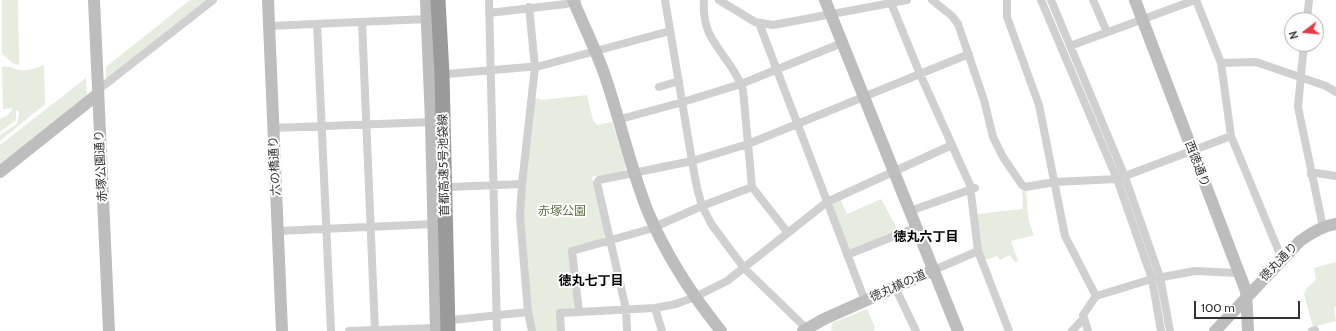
<!DOCTYPE html>
<meta charset="utf-8">
<style>
body{margin:0}
#map{position:relative;width:1336px;height:331px;overflow:hidden;background:#fff;font-family:Cabin,sans-serif}
canvas{display:block}
.north{position:absolute;left:1284px;top:12px;width:40px;height:40px;box-sizing:border-box;background:#fff;border:1px solid #adadad;border-radius:50%;rotate:254deg;font-size:11px;font-weight:700;line-height:16px;text-align:center;color:#333}
.north::after{content:'';display:block;margin:auto;width:14px;height:18px;background:#e63946;clip-path:polygon(50% 0,100% 100%,50% 72%,0 100%)}
.scale{position:absolute;left:1194px;top:301px;width:106px;height:18px;box-sizing:border-box;border:2px solid #333;border-top:0;padding-left:5px;font-size:12px;line-height:14px;white-space:nowrap;color:#333;-webkit-text-stroke:3px #fff;paint-order:stroke}
</style>
<div id="map">
<canvas width="1336" height="331"></canvas>
<div class="north">N</div>
<div class="scale">100 m</div>
</div>
<script>
const g = document.querySelector('canvas').getContext('2d');
g.lineJoin = 'round';
function paint(path, color) { g.fillStyle = color; g.fill(path, 'evenodd'); }
function stroke(path, color, width, dash) { g.strokeStyle = color; g.lineWidth = width; g.lineCap = dash ? 'butt' : 'round'; g.setLineDash(dash || []); g.stroke(path); }
function drawText(font, color, halo, rows, align = 'center') {
  g.font = font + ' Cabin,"Noto Sans JP",sans-serif'; g.lineWidth = 4; g.setLineDash([]); g.textBaseline = 'middle'; g.strokeStyle = halo; g.fillStyle = color; for (const [text, x, y, turn = 0] of rows) {
    g.save(); g.translate(x, y); g.rotate((+turn || 0) * Math.PI / 180); g.textAlign = isNaN(turn) ? turn : align; if (halo) g.strokeText(text, 0, 0); g.fillText(text, 0, 0); g.restore();
  }
}
paint(new Path2D(`
 M2 0H18L19 65 14 64 2 54Z
 M190 0H210L108 79 106 78V67Z
 M44 65 45 104 0 141V135L17 124 19 114 18 110 16 111V120L0 132V119L8 115 13 108 3 109 2 67C12 65 13 70 21 70 29 71 36 68 44 65Z
 M86 78 87 98 0 168V145Z
 M587 95 593 120 597 125 612 122 626 167 624 171 592 177 606 234 603 239 569 249 575 305 572 309H566L558 331H532L523 207 532 101 538 98 541 100Z
 M1022 191H1026C1028 208 1026 218 1034 235L1011 241 1018 261 1015 262 1010 255 1000 260 997 256 985 260 981 248 977 214 1022 209 1023 204Z
 M840 199 847 214 881 199 899 232 853 251 848 249 832 206 833 202Z
 M1336 262V307H1334L1336 321 1313 327 1304 294 1307 288 1316 280 1314 268Z
 M867 309 875 327 874 331H833L831 329 832 323Z`), '#e6ecdf');
stroke(new Path2D(`
 M489 0 497 331
 M665 0 692 161 697 188 702 206 712 225 744 268 807 329 808 331
 M704 0C702 30 713 41 730 65 735 73 740 80 743 90L752 187 788 233
 M719 0 755 22 773 25 907 0
 M932 0 952 16 958 24 984 100 993 137 1003 157 1022 185 1025 187 1055 182 1117 179 1231 136
 M1007 0V17L1039 105 1065 236 1096 296
 M1041 0 1117 179 1152 279 1161 331
 M1051 0 1125 177 1160 277 1170 331
 M1093 0 1107 32
 M1196 0 1221 63 1231 136 1282 259
 M891 3 920 74 970 185 978 251 1009 331
 M529 7 535 67 522 184 520 216 528 312 532 331
 M489 13 566 4 577 0
 M1307 20 1309 0
 M362 22 375 331
 M759 23 865 301
 M317 24 331 331
 M269 26 428 19
 M1304 44 1298 107 1323 227
 M1070 46 1195 0
 M1221 63 1256 62 1326 86 1336 92
 M447 74 540 66 670 31
 M659 87 679 81
 M98 90 213 0
 M617 120 683 102 741 84 842 43
 M273 128 431 122
 M1311 174 1317 173 1336 176
 M449 187 522 184
 M910 211 975 188
 M278 231 434 224
 M847 255 917 227
 M934 270 978 251
 M895 287 916 331
 M655 308 662 331
 M579 312 572 251 650 229 702 206 752 187
 M452 320 528 312
 M349 331 436 328
 M561 331 560 313 655 308 676 304 695 297 727 281 827 202 952 145
 M627 331 626 309 597 183 599 180 692 161 748 144 969 54
 M1072 331 1084 318
 M1088 331 1083 315 1096 296 1152 279 1195 271 1238 273
 M1312 331 1315 330`), '#d0d0d0', 8);
stroke(new Path2D(`
 M94 0 109 331
 M268 0 282 331
 M426 0 431 122 436 331
 M573 0C583 24 595 48 604 73 620 119 630 167 648 212 666 255 692 295 721 331
 M825 0 958 331
 M1135 0 1246 291 1248 331
 M0 172 98 94
 M803 331 824 319 934 270
 M1215 331 1300 241C1311 233 1322 226 1336 224`), '#bdbdbd', 12);
stroke(new Path2D(`
 M438 0 442 74 448 331`), '#9a9a9a', 15);
drawText('12px', '#333', '#fff', [
 ["西徳通り",1197,164,69],
 ["首都高速5号池袋線",444,165,-91],
 ["赤塚公園通り",101,166,-93],
 ["六の橋通り",275,166,-93],
 ["徳丸通り",1279,262,-46],
 ["徳丸槙の道",898,286,-24]
]);
drawText('12px', '#56703f', '#fff', [
 ["赤塚公園",562,211]
]);
drawText('bold 13px', '#000', '#fff', [
 ["徳丸六丁目",926,237],
 ["徳丸七丁目",591,281]
]);
</script>
